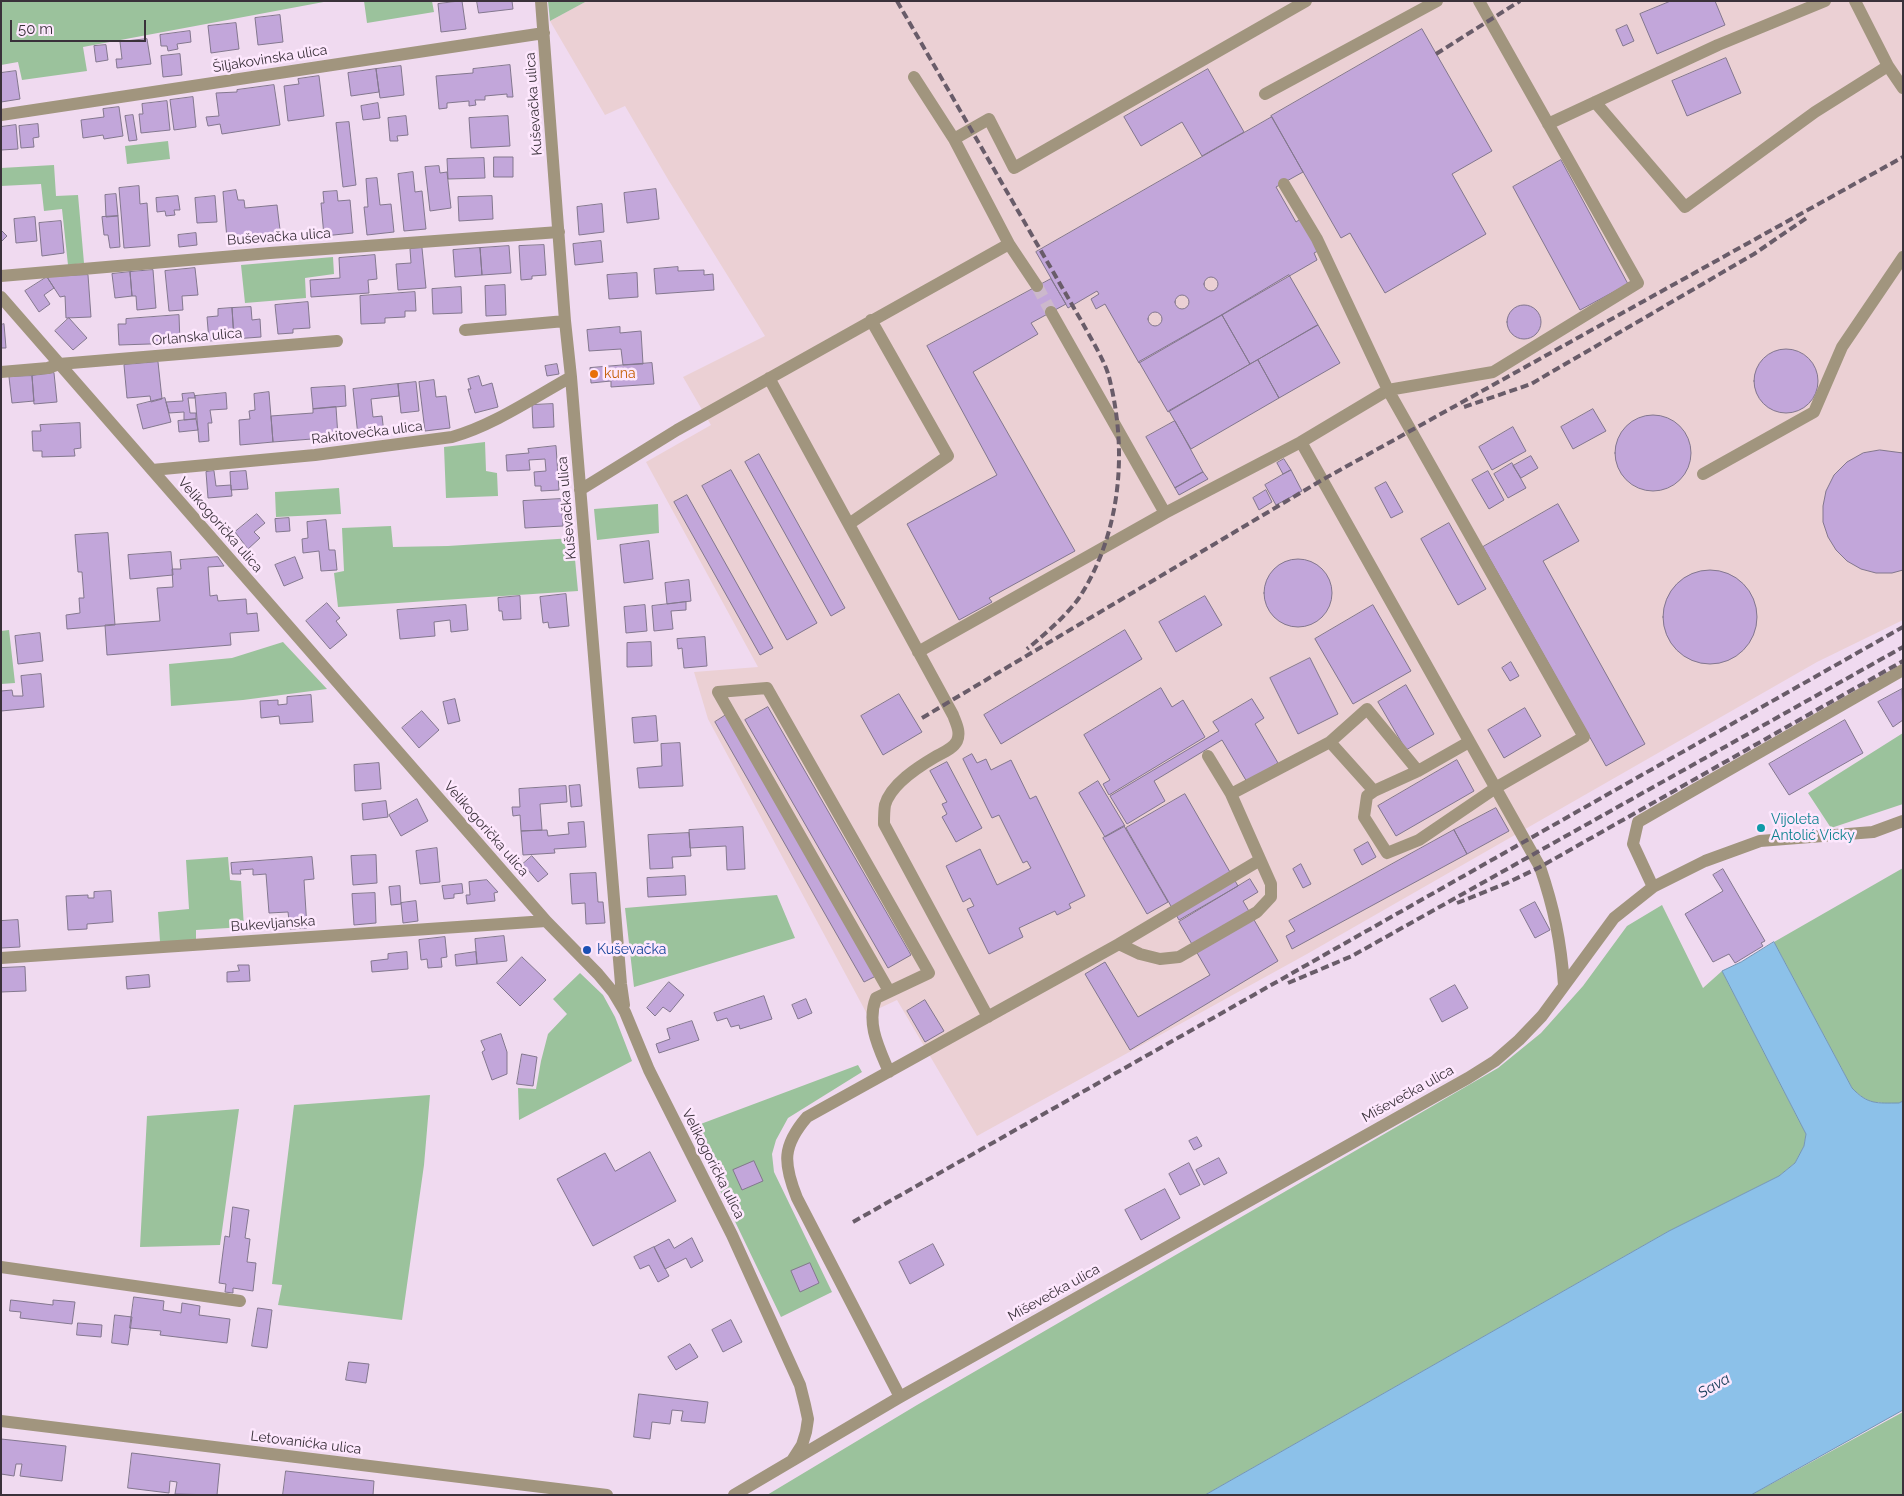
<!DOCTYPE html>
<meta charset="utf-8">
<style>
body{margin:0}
#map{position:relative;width:1904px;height:1496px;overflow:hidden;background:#f0daf0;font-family:Raleway,sans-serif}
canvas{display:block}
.frame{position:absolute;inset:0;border:2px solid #3a313a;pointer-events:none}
.scale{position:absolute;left:10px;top:20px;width:136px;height:22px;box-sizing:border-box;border:2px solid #3a313a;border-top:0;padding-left:6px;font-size:15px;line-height:18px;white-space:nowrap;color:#3a313a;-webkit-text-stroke:4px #fde7fd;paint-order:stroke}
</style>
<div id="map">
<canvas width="1904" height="1496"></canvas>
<div class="frame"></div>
<div class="scale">50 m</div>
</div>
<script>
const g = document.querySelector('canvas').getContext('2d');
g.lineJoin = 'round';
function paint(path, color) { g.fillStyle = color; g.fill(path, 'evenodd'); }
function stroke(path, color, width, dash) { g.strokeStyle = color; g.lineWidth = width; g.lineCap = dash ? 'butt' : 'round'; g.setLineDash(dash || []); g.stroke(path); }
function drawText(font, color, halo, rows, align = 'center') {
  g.font = font + ' Raleway,sans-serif'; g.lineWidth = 5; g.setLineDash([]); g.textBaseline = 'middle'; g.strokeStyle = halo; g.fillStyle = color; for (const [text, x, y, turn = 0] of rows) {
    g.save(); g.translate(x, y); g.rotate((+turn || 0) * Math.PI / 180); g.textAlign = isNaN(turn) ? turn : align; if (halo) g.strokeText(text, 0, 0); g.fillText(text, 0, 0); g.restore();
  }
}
paint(new Path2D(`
 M587 1H1903V620L1817 662 1307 954 977 1136 897 1000 867 1014 708 719 694 672 758 667 646 462 711 425 683 377 765 336 669 181 625 106 605 115 550 21Z`), '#ebd0d4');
paint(new Path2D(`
 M1 1H329L83 47 87 71 22 80 18 62 1 65Z
 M364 1H432L434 12 367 23Z
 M548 1H587L550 21Z
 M168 141 170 159 127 164 125 146Z
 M54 165 56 196 78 195 84 263 68 265 62 209 44 211 41 184 1 186V168Z
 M333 257 334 274 305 278 306 298 245 303 241 265Z
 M485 442 486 471 497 473 498 496 446 498 444 447Z
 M339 488 341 514 276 517 275 492Z
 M658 504 659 533 597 540 594 509Z
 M391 526 393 547 448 546 573 538 578 591 338 607 334 573 344 571 342 528Z
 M9 630 15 683 1 684V631Z
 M283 642 327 689 243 700 171 706 169 664 232 658Z
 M1903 733V804L1831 828 1808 793Z
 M228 857 230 880 241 881 244 927 196 930V940L160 942 158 912 189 909 186 860Z
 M1903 868V1101L1899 1103C1877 1103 1868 1105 1852 1088L1774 942Z
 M777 895 795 938 634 987 625 908Z
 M1662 905 1703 988 1722 971 1806 1134 1804 1146 1795 1163 1779 1176 1669 1231 1205 1495H767L917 1405 1498 1068 1541 1033 1583 986 1627 926Z
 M580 973 603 995 615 1017 632 1061 519 1120 518 1088 536 1089 541 1061 548 1034 567 1014 553 999Z
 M858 1065 862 1072 788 1118 776 1140 772 1154 774 1172 832 1292 781 1317 690 1128Z
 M430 1095 424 1165 402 1320 278 1305 282 1285 272 1284 294 1105Z
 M239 1109 220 1245 140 1247 147 1116Z
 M1903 1412V1495H1751Z`), '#9bc29c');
const water = new Path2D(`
 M1774 942 1852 1088C1868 1105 1877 1103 1899 1103L1903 1101V1410L1751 1495H1205L1669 1231 1779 1176 1795 1163 1804 1146 1806 1134 1722 971 1741 962Z`);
paint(water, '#8cc1e9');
stroke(water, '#7396b4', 1);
const building = new Path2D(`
 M462 1 466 29 441 32 438 4Z
 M477 1H512L513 9 479 13Z
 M1671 1H1715L1725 25 1657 54 1640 14Z
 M280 15 283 42 258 45 255 18Z
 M236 23 239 49 211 53 208 26Z
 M1627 25 1634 41 1623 46 1616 30Z
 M1422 29 1492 151 1452 174 1486 234 1385 293 1350 233 1341 238 1271 116Z
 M190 31 191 42 177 44 178 49 168 51 167 46H161L160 35Z
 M147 39 151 64 117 68 116 59H122L120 42Z
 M106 45 108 60 96 62 94 46Z
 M180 54 182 75 163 77 161 56Z
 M1726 58 1741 93 1687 116 1672 81Z
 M510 65 513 97H507V94L485 96V100H475L476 105 469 106V101L447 103V108L439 109 436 76 473 73V69Z
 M401 66 404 95 380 98 376 69Z
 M376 69 379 92 351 96 348 73Z
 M1208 69 1244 132 1202 156 1182 122 1141 146 1124 117Z
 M16 71 20 99 1 102V73Z
 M319 76 324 116 288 121 284 86 299 84 298 79Z
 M274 85 280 125 222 134 220 124 208 126 206 117 219 116 216 93 237 92V90Z
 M193 97 196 127 174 130 170 100Z
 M167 101 170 130 141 133 139 114H143L142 104Z
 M378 103 380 118 363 120 361 106Z
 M119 107 123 136 104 139 103 135 83 138 81 120 104 117 103 109Z
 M133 115 137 140 129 141 125 116Z
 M406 116 408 135 397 136 398 141H390L388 118Z
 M508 116 510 146 471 148 469 118Z
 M1272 117 1303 172 1276 187 1296 222 1302 218 1320 250 1314 253 1317 260 1139 363 1105 304 1096 309 1091 299 1099 294 1097 291 1068 308 1036 252Z
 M349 122 356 185 343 187 336 123Z
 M38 124 39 137 33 138 34 147 21 148 19 126Z
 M16 125 18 149 1 150V127Z
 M494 157H513V177H494Z
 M484 158 485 178 448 179 447 159Z
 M1561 160 1628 284 1580 310 1513 187Z
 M439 166 440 173 447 172 451 208 430 211 425 167Z
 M413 172 415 192 422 191 426 229 404 231 398 174Z
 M377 178 380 205 391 204 394 232 367 235 364 207H368L366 179Z
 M139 186 140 204 147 203 150 246 124 248 119 188Z
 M656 189 659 219 627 223 624 193Z
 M236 190 238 200H244L245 208 277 205 281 238 248 241V237L227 239 223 192Z
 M337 191 338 201 350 200 353 233 324 236 321 203H324L323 192Z
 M116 194 118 216 106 217 105 195Z
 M178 196 180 210H174L175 215 166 216 165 211 157 212 156 198Z
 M215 196 217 222 197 223 195 198Z
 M492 196 493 219 459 221 458 197Z
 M602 204 604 232 579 235 577 207Z
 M118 216 120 247 110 248 108 235H104L102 217Z
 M35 217 37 241 16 243 14 219Z
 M61 221 64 253 42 256 39 223Z
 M1 230 7 236 1 242Z
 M196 233 197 245 179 247 178 235Z
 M601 241 603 262 575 265 573 244Z
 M544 245 546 275 532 276V279L521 280 519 246Z
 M509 246 511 273 482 275 480 248Z
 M422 248 426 288 398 290 396 264 411 263 410 249Z
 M480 248 482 275 455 277 453 250Z
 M375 255 377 279 368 280 369 293 311 297 310 280 340 278 339 258Z
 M678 267V271L704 270V275L713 274 714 290 656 294 654 269Z
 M195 268 198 295 182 296 183 310 169 311 165 271Z
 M153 270 156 308 137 310 136 296H132L130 272Z
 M130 272 132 296 115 298 112 274Z
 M637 273 638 297 609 299 607 275Z
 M88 275 91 317 66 318 65 296 60 297 47 277Z
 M1289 275 1318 325 1250 364 1222 315Z
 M1204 284a7 7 0 1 1 14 0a7 7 0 1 1-14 0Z
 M47 277 54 288 44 295 50 304 39 312 25 291Z
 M1051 279 1066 304 1031 323 1038 334 973 372 1075 551 989 598 992 602 959 620 907 524 997 475 927 346Z
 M505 285 506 315 486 316 485 286Z
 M461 287 462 313 433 314 432 289Z
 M415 292 416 311H405V317L385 318V323L361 324 360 296Z
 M1175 302a7 7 0 1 1 14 0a7 7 0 1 1-14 0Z
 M308 302 310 328 293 329V333L278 334 275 305Z
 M1507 322a17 17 0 1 1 34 0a17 17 0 1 1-34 0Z
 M251 307 252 320 260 319 261 337 234 339 232 308Z
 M232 308 234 339 209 341 207 317 218 316V309Z
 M1148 319a7 7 0 1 1 14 0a7 7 0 1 1-14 0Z
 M179 315 180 343 119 345 118 324H126V319Z
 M1222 315 1250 364 1168 412 1139 362Z
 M69 318 87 338 73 350 55 331Z
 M4 324 6 348H1V325Z
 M1318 325 1340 363 1279 398 1258 360Z
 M620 327V333L641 331 643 364 623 365 621 349 589 351 587 330Z
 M1754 381a32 32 0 1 1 64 0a32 32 0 1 1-64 0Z
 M1258 360 1279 398 1191 449 1169 411Z
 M158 362 162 399 151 402 150 396 127 398 124 365Z
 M652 363 654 384 611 387V381L591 383 590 368Z
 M557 364 559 374 547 376 545 366Z
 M54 373 57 402 34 404 32 376Z
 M32 376 34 401 12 403 9 377Z
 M479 376 482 386 492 383 498 407 475 413 468 389H471L468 379Z
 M434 380 436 397 446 396 450 428 425 431 419 382Z
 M416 382 419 411 401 413 398 384Z
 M398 384 399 396 371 399 373 417 382 416 384 433 358 436 353 389Z
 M345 386 346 406 313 409 311 388Z
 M269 392 273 442 240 445 239 420 250 419 249 411 255 410 254 394Z
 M194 393 195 398H188L190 413H196V419L184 420V412L169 413 166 402 183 401 182 394Z
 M226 393 227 409 210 410 212 423H208L209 441 199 442 195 396Z
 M165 398 171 422 143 429 137 405Z
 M553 404 554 427 533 428 532 405Z
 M336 407 338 437 273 442 271 416 313 413V409Z
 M1593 409 1606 431 1573 449 1561 427Z
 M1615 453a38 38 0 1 1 76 0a38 38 0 1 1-76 0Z
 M196 419 198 430 179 432 178 421Z
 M1175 421 1203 472 1175 488 1146 437Z
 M80 423 81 448 74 449 75 456 42 457V451H33L32 431H41L40 425Z
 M1513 427 1526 451 1492 470 1479 447Z
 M556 446 559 490 541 491V486H535L534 472 546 471 545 459 529 460 530 470 507 471 506 455 529 453 528 449Z
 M1880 450 1903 453V570L1892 573H1876L1861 569 1847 561 1836 550 1828 537 1823 522V506L1826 491 1834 475 1847 462 1863 453Z
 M759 454 845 608 831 616 745 462Z
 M1531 456 1538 468 1521 478 1513 466Z
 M1284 459 1291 470 1283 474 1277 463Z
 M1512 463 1526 488 1508 498 1494 474Z
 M731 470 817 623 787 640 702 486Z
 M1291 470 1302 491 1276 505 1265 485Z
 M214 471 216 486 231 485 232 496 208 498 206 472Z
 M246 471 248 489 231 490 230 472Z
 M1488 471 1504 500 1489 509 1472 480Z
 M1203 472 1208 479 1179 495 1175 488Z
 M1386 482 1403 512 1391 518 1375 488Z
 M1266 490 1272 502 1259 510 1253 498Z
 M687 495 773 648 760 655 674 502Z
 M561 499 563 526 525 528 523 501Z
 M1558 504 1579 541 1543 561 1645 744 1606 766 1483 547Z
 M257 514 265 523 254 532 260 538 248 549 235 532Z
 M289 518 290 531 276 532 275 519Z
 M326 520 329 550H335L337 570 321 571 319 551 303 553 302 539 308 538 307 522Z
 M1449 523 1486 589 1458 605 1421 539Z
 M108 533 115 625 67 629 66 615 80 613 79 598H84L82 572H78L75 535Z
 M649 541 653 579 624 583 620 545Z
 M171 552 173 575 130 579 128 555Z
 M218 557 224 566 208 567 210 596 217 595 218 601 246 599 247 614 257 613 259 631 230 633 231 645 107 655 105 625 160 621 157 588 173 587 172 569H181L180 560Z
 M295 557 303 578 284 586 275 565Z
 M1264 593a34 34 0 1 1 68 0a34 34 0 1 1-68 0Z
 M1663 617a47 47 0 1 1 94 0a47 47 0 1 1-94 0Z
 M689 580 691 601 667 604 665 583Z
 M566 594 569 626 549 628 548 622 543 623 540 597Z
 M520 596 521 619 503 620 502 611H499L498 598Z
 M1205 596 1222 625 1176 652 1159 622Z
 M686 602V610L671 611 673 629 654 631 652 606Z
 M327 603 340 618 336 621 347 635 330 649 306 621Z
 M466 605 468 630 451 632 450 620 434 622 435 636 400 639 397 610Z
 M645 605 647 631 626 633 624 607Z
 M1373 605 1411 671 1353 704 1315 639Z
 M1125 630 1142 659 1001 744 984 715Z
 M40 633 43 661 18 664 15 636Z
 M705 637 707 666 684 668 682 648 678 649 677 639Z
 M651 642 652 666 627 667V643Z
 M1310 658 1338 714 1298 734 1270 678Z
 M1511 662 1519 676 1510 681 1502 668Z
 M41 674 44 707 1 711V691L12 690 13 696H23L21 676Z
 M1406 685 1434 734 1406 750 1378 702Z
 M1161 688 1172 707 1183 700 1205 737 1109 795 1103 784 1110 780 1084 735Z
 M1902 689 1903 720 1893 727 1878 702Z
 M899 694 922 732 883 755 861 716Z
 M311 695 313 722 280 724 279 716 261 718 260 701 278 700V705L287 704V697Z
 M455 699 460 721 448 724 443 702Z
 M1252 699 1264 718 1255 724 1278 763 1247 782 1222 740 1154 781 1165 801 1127 824 1110 796 1219 731 1213 722Z
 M768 707 911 955 888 968 745 720Z
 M1525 708 1541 736 1504 758 1488 730Z
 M422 711 439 730 419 748 402 728Z
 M726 715 876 976 864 982 715 722Z
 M656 716 658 741 634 743 632 718Z
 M1845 720 1863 753 1789 795 1769 764Z
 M680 743 683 786 639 788 637 768 662 766 661 744Z
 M972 754 977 763 986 759 991 770 1011 760 1030 799 1036 796 1085 896 1069 904 1071 908 1057 915 1055 911 1019 928 1023 937 989 954 967 909 974 906 970 898 963 902 946 866 980 849 997 885 1031 868 1027 861 1023 863 999 815 992 818 963 759Z
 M1457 760 1474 791 1396 836 1378 806Z
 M947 762 982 828 956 842 942 817 947 814 942 804 947 802 930 771Z
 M379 763 381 789 355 791 354 765Z
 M1098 781 1125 826 1105 837 1079 793Z
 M580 785 582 806 571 807 569 786Z
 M566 786 567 802 540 804 542 830 521 831 520 815 513 816 512 807H520L519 789Z
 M1185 794 1238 886 1179 920 1126 828Z
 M417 799 428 821 401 836 389 815Z
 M386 801 388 817 363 820 362 804Z
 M1496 808 1509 831 1467 854 1454 830Z
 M584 822 586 847 554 849 555 853 523 855 521 831 547 830 548 836 569 834 568 823Z
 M1124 826 1168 902 1147 914 1103 838Z
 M743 827 745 869 727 870 726 846 690 848 689 830Z
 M1454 830 1467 854 1292 949 1286 936 1295 931 1289 921Z
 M689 833 691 856 672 857 673 868 650 869 648 835Z
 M1368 842 1376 857 1362 865 1354 850Z
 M437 848 440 882 420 884 416 851Z
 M376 855 377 883 353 885 351 856Z
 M532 856 548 874 538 882 523 864Z
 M312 857 314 879 304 880 307 928 290 929 288 912 269 913 266 874 253 875V869L240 870 241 874H232L231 863Z
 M1301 864 1311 884 1303 888 1293 869Z
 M1723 869 1765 941 1761 943 1763 946 1735 963 1729 954 1713 962 1685 914 1723 891 1713 875Z
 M596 873 598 902H603L605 923 586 924 585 903 572 904 570 874Z
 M685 876 686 895 648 897 647 878Z
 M1250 879 1258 892 1243 901 1278 961 1130 1050 1085 974 1105 962 1138 1017 1210 975 1179 922Z
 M487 880 498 892 494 893 495 901 467 904 466 895H470L469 882Z
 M462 884 463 893 454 894V898L444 899 442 886Z
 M400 886 401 904 391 905 389 887Z
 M111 891 113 922 87 924V929L68 930 66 896 88 895V898H94V892Z
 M375 893 376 923 354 925 352 894Z
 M416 901 418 921 403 923 401 903Z
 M1535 902 1550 930 1535 938 1520 910Z
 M18 920 20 947 1 948V921Z
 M504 936 507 961 477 964 475 939Z
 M445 937 447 957 441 958 442 967 428 968 427 959 421 960 419 940Z
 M407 952 408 969 372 972 371 961 388 959V954Z
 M476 952 477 964 456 966 455 955Z
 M522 957 546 980 520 1006 497 983Z
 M238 965H249L250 981 227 982V972L239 971Z
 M25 967 26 991 1 992V968Z
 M149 975 150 987 127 989 126 977Z
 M669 982 684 995 670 1012 663 1007 655 1016 647 1008Z
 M1455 985 1468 1008 1442 1022 1430 999Z
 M764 996 772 1019 740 1029 739 1025 731 1027 727 1018 717 1021 714 1013Z
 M806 999 812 1013 798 1019 792 1005Z
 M925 1000 944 1031 925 1042 907 1011Z
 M692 1021 699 1040 659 1053 656 1044 670 1039 667 1029Z
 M501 1034 507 1052V1074L492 1080 482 1052 485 1050 481 1041Z
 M522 1054 537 1057 533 1086 517 1084Z
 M1197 1137 1202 1146 1194 1150 1189 1141Z
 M650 1152 676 1201 593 1246 557 1179 605 1153 615 1171Z
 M1219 1158 1227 1173 1204 1185 1196 1170Z
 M754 1161 763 1181 742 1190 733 1170Z
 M1189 1163 1200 1185 1180 1195 1169 1174Z
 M1165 1189 1180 1218 1141 1240 1125 1210Z
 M233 1207 249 1210 245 1238 250 1239 247 1262 256 1263 253 1291 233 1288V1293L225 1292 226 1284 219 1283 225 1236 229 1237Z
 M692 1238 703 1261 691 1268 686 1258 665 1269 654 1247 669 1239 674 1248Z
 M933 1244 944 1265 910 1284 899 1262Z
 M654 1247 669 1276 658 1282 649 1265 640 1269 634 1257Z
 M810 1263 819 1283 800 1292 791 1271Z
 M134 1297 164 1301 163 1310 181 1313 182 1303 200 1306 199 1315 230 1319 227 1343 160 1335 161 1331 130 1328Z
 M11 1300 53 1305V1300L75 1302 72 1324 20 1318 21 1312 10 1311Z
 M258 1308 272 1310 267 1348 252 1346Z
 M115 1315 132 1317 128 1345 112 1343Z
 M731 1320 742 1342 723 1352 712 1330Z
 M78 1323 102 1325 101 1337 77 1335Z
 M690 1344 698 1357 676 1370 668 1357Z
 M349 1362 369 1364 366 1383 346 1380Z
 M639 1394 708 1402 705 1423 681 1421 683 1411 672 1410 670 1424 652 1422 650 1439 634 1437Z
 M1 1439 66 1446 62 1481 20 1476 22 1464H16L14 1476 1 1474Z
 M132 1453 220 1464 217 1495 175 1494 177 1482 170 1481 169 1493 128 1488Z
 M286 1471 374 1481 373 1495H283Z`);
paint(building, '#c2a6da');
stroke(building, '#83778e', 1);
stroke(new Path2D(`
 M1037 286 1051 312`), '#ccb8cc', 12, [12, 6]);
stroke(new Path2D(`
 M541 1 565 321 571 377 621 984 624 1005
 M1855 1 1888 66 1903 88
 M914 77 954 139 1009 244 1037 286
 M1265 94 1437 1
 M1595 102 1685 207 1815 112 1888 66
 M1 115 544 33
 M1548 124 1718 45 1825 1
 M954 139 989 119 1014 168 1306 1
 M1284 184 1317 239 1388 390 1493 372 1638 283 1479 1
 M1 276 270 253 559 232
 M1 297 546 921 598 974 613 992 625 1012 649 1070 732 1235 800 1385 805 1405 808 1419 806 1432 802 1445 793 1459
 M1051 312 1165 513
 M465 330 565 321
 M1 372 48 368 59 364 337 341
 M769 378 953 715C956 723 961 732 957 741 953 749 942 753 935 757 918 767 891 784 885 805 884 811 884 818 884 824L988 1017
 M1301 442 1388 390 1584 737 1497 787 1419 840 1387 853 1364 817 1367 796 1374 791 1330 742
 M152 470 315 455 452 437C494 425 533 398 571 377
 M1703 474 1814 412 1842 347 1903 257
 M580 490 677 430 1009 244
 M849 524 948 456 871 320
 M918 652 1165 513 1301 442 1540 867C1554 908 1561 942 1564 985
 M1374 791 1418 771 1469 742
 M1231 794 1330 742 1367 709 1418 771
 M1653 887 1633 844 1638 822 1903 670
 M1119 944 1260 860
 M1 958 546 921
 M889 1072C879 1048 866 1024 876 998L929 973 767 688 718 692 889 991
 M1 1267 240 1301
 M900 1397 797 1198C783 1163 782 1146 807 1117L1119 944 1140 954 1160 959 1179 957 1257 912 1271 897V884L1231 794 1208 756
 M1 1421 607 1495
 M734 1495 900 1397 1468 1078 1495 1061 1519 1040 1542 1016 1614 918 1653 887 1705 861 1760 841 1873 832 1903 821`), '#a1957e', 12);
stroke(new Path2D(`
 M897 1 1082 322C1090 337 1105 361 1109 377 1128 451 1121 533 1079 598 1066 616 1044 635 1027 649
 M1436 54 1520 1
 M1464 407 1531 384 1754 254 1808 217
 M922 718 1322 480 1903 157
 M1457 903 1507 883 1540 867 1903 661
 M1288 983 1352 956 1903 647
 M853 1222 1903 627`), '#695c69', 4, [8, 4]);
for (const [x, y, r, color] of [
 [594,374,5,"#e8710a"],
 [1761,828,5,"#0f9aa8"],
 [587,950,5,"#1a4fb4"]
]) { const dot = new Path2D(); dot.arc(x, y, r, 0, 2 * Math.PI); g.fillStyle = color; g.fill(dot); stroke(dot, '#fde7fd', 2); }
drawText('14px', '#3a313a', '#fde7fd', [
 ["Šiljakovinska ulica",270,59,-9],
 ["Kuševačka ulica",534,104,-94],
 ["Buševačka ulica",279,237,-4],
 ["Orlanska ulica",197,337,-5],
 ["Rakitovečka ulica",367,433,-7],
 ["Kuševačka ulica",567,508,-95],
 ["Velikogorička ulica",220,525,49],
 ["Velikogorička ulica",486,829,49],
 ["Bukevljanska",273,924,-4],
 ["Miševečka ulica",1408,1094,-29],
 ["Velikogorička ulica",713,1164,63],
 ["Miševečka ulica",1054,1293,-29],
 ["Letovanićka ulica",306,1443,7]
]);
drawText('14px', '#c56008', '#fde7fd', [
 ["kuna",604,374]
], 'left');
drawText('14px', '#0d838f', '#fde7fd', [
 ["Vijoleta",1771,820],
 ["Antolić Vicky",1771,836]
], 'left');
drawText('14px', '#164399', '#fde7fd', [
 ["Kuševačka",597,950]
], 'left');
drawText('italic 15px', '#113a55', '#fde7fd', [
 ["Sava",1714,1386,-30]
]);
</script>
